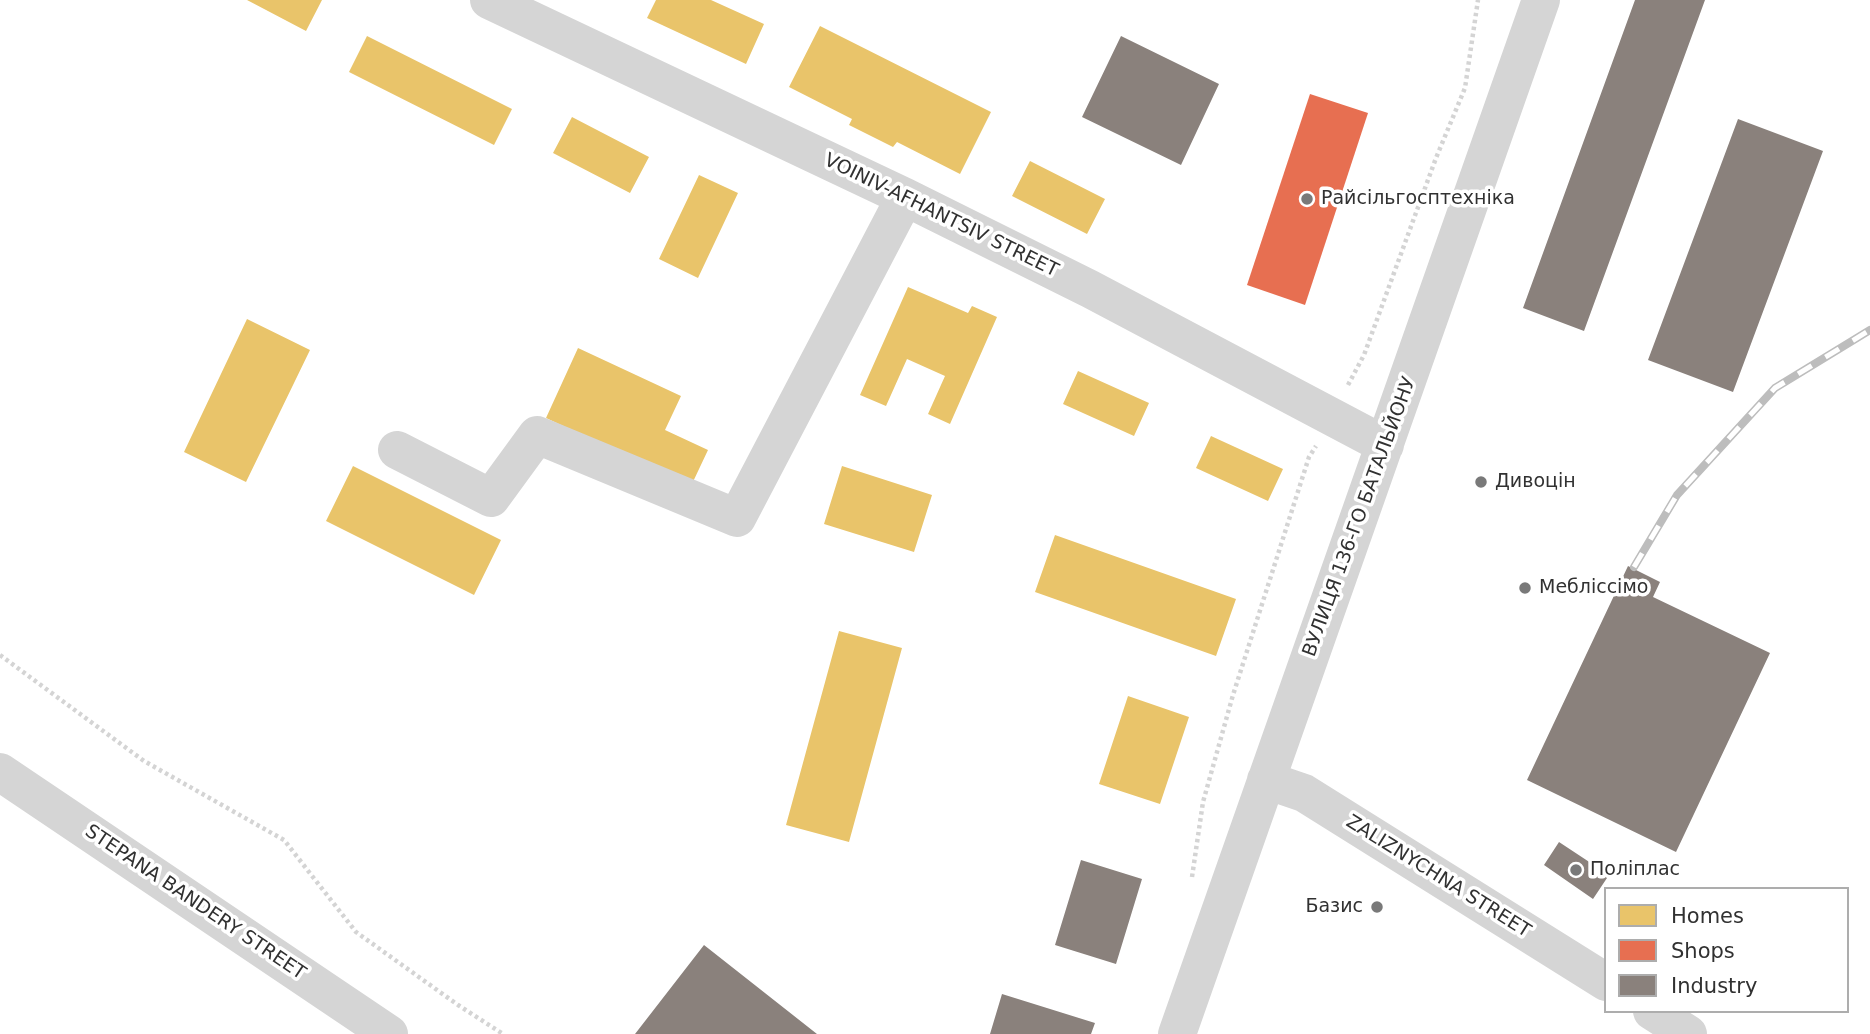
<!DOCTYPE html>
<meta charset="utf-8">
<style>
body{margin:0}
#map{position:relative;width:1870px;height:1034px;overflow:hidden;background:#fff;font-family:"DejaVu Sans",sans-serif}
canvas{display:block}
.legend{position:absolute;left:1604px;top:887px;width:245px;height:126px;box-sizing:border-box;background:#fff;border:2px solid #adadad;margin:0;padding:9px 12px;list-style:none;font-size:21px;color:#313131}
.legend li{display:flex;align-items:center;gap:14px;height:35px}
.legend b{width:35px;border:2px solid #adadad}
</style>
<div id="map">
<canvas width="1870" height="1034"></canvas>
<ul class="legend">
<li><b style="height:19px;background:#e9c46a"></b>Homes</li>
<li><b style="height:19px;background:#e76f51"></b>Shops</li>
<li><b style="height:19px;background:#8a817c"></b>Industry</li>
</ul>
</div>
<script>
const g = document.querySelector('canvas').getContext('2d');
g.lineJoin = 'round';
function paint(path, color) { g.fillStyle = color; g.fill(path, 'evenodd'); }
function stroke(path, color, width, dash) { g.strokeStyle = color; g.lineWidth = width; g.lineCap = dash ? 'butt' : 'round'; g.setLineDash(dash || []); g.stroke(path); }
function drawText(font, color, halo, rows, align = 'center') {
  g.font = font + ' "DejaVu Sans",sans-serif'; g.lineWidth = 7; g.setLineDash([]); g.textBaseline = 'middle'; g.strokeStyle = halo; g.fillStyle = color; for (const [text, x, y, turn = 0] of rows) {
    g.save(); g.translate(x, y); g.rotate((+turn || 0) * Math.PI / 180); g.textAlign = isNaN(turn) ? turn : align; if (halo) g.strokeText(text, 0, 0); g.fillText(text, 0, 0); g.restore();
  }
}
paint(new Path2D(`
 M247 0H322L306 31Z
 M656 0H711L764 24 746 64 647 18Z
 M820 26 991 112 960 174 897 142 893 147 849 125 852 119 789 87Z
 M367 36 512 109 494 145 349 72Z
 M572 117 649 157 630 193 553 153Z
 M1030 161 1105 199 1087 234 1012 196Z
 M699 175 738 193 698 278 659 259Z
 M908 287 968 313 972 306 997 317 950 424 928 414 945 376 907 359 886 406 860 395Z
 M247 319 310 350 246 482 184 452Z
 M578 348 681 396 665 430 708 450 691 486 546 418Z
 M1078 371 1149 403 1134 436 1063 404Z
 M1211 436 1283 469 1268 501 1196 468Z
 M353 466 501 540 474 595 326 521Z
 M842 466 932 495 914 552 824 524Z
 M1055 535 1236 599 1216 656 1035 592Z
 M839 631 902 648 849 842 786 825Z
 M1128 696 1189 717 1160 804 1099 784Z`), '#e9c46a');
paint(new Path2D(`
 M1310 94 1368 113 1305 305 1247 285Z`), '#e76f51');
paint(new Path2D(`
 M1635 0H1705L1584 331 1523 308Z
 M1121 36 1219 84 1181 165 1082 117Z
 M1738 119 1823 151 1733 392 1648 360Z
 M1628 566 1660 582 1653 597 1770 653 1676 852 1527 780Z
 M1559 842 1609 875 1593 899 1544 865Z
 M1081 860 1142 879 1116 964 1055 945Z
 M704 945 817 1034H635Z
 M1002 994 1095 1023 1091 1034H990Z`), '#8a817c');
stroke(new Path2D(`
 M1348 385 1364 355 1436 158 1465 88 1478 0
 M0 655 144 761 284 840 356 932 458 1005 503 1034
 M1192 877 1203 802 1233 695 1309 457 1316 446`), '#d4d4d4', 4.5, [3.5, 3.5]);
stroke(new Path2D(`
 M489 0 905 197 1090 289 1385 445
 M397 450 491 498 537 435 737 518 905 197
 M0 772 389 1034
 M1266 780 1304 793 1606 982
 M1652 1011 1688 1034
 M1177 1034 1541 0`), '#d5d5d5', 38);
const rail = new Path2D(`
 M1634 567 1677 495 1775 388 1870 330`);
stroke(rail, '#bdbdbd', 8);
stroke(rail, '#fff', 5, [16]);
for (const [x, y, r, color] of [
 [1307,199,7,"#797979"],
 [1481,482,7,"#797979"],
 [1525,588,7,"#797979"],
 [1576,870,7,"#797979"],
 [1377,907,7,"#797979"]
]) { const dot = new Path2D(); dot.arc(x, y, r, 0, 2 * Math.PI); g.fillStyle = color; g.fill(dot); stroke(dot, '#fff', 2.5); }
drawText('19px', '#313131', '#fff', [
 ["Райсільгосптехніка",1321,199],
 ["Дивоцін",1495,482],
 ["Мебліссімо",1539,588],
 ["Поліплас",1590,870],
 ["Базис",1363,907,"right"]
], 'left');
drawText('19px', '#313131', '#fff', [
 ["VOINIV-AFHANTSIV STREET",941,216,26],
 ["ВУЛИЦЯ 136-ГО БАТАЛЬЙОНУ",1360,517,-70],
 ["ZALIZNYCHNA STREET",1438,877,32],
 ["STEPANA BANDERY STREET",195,903,34]
]);
</script>
